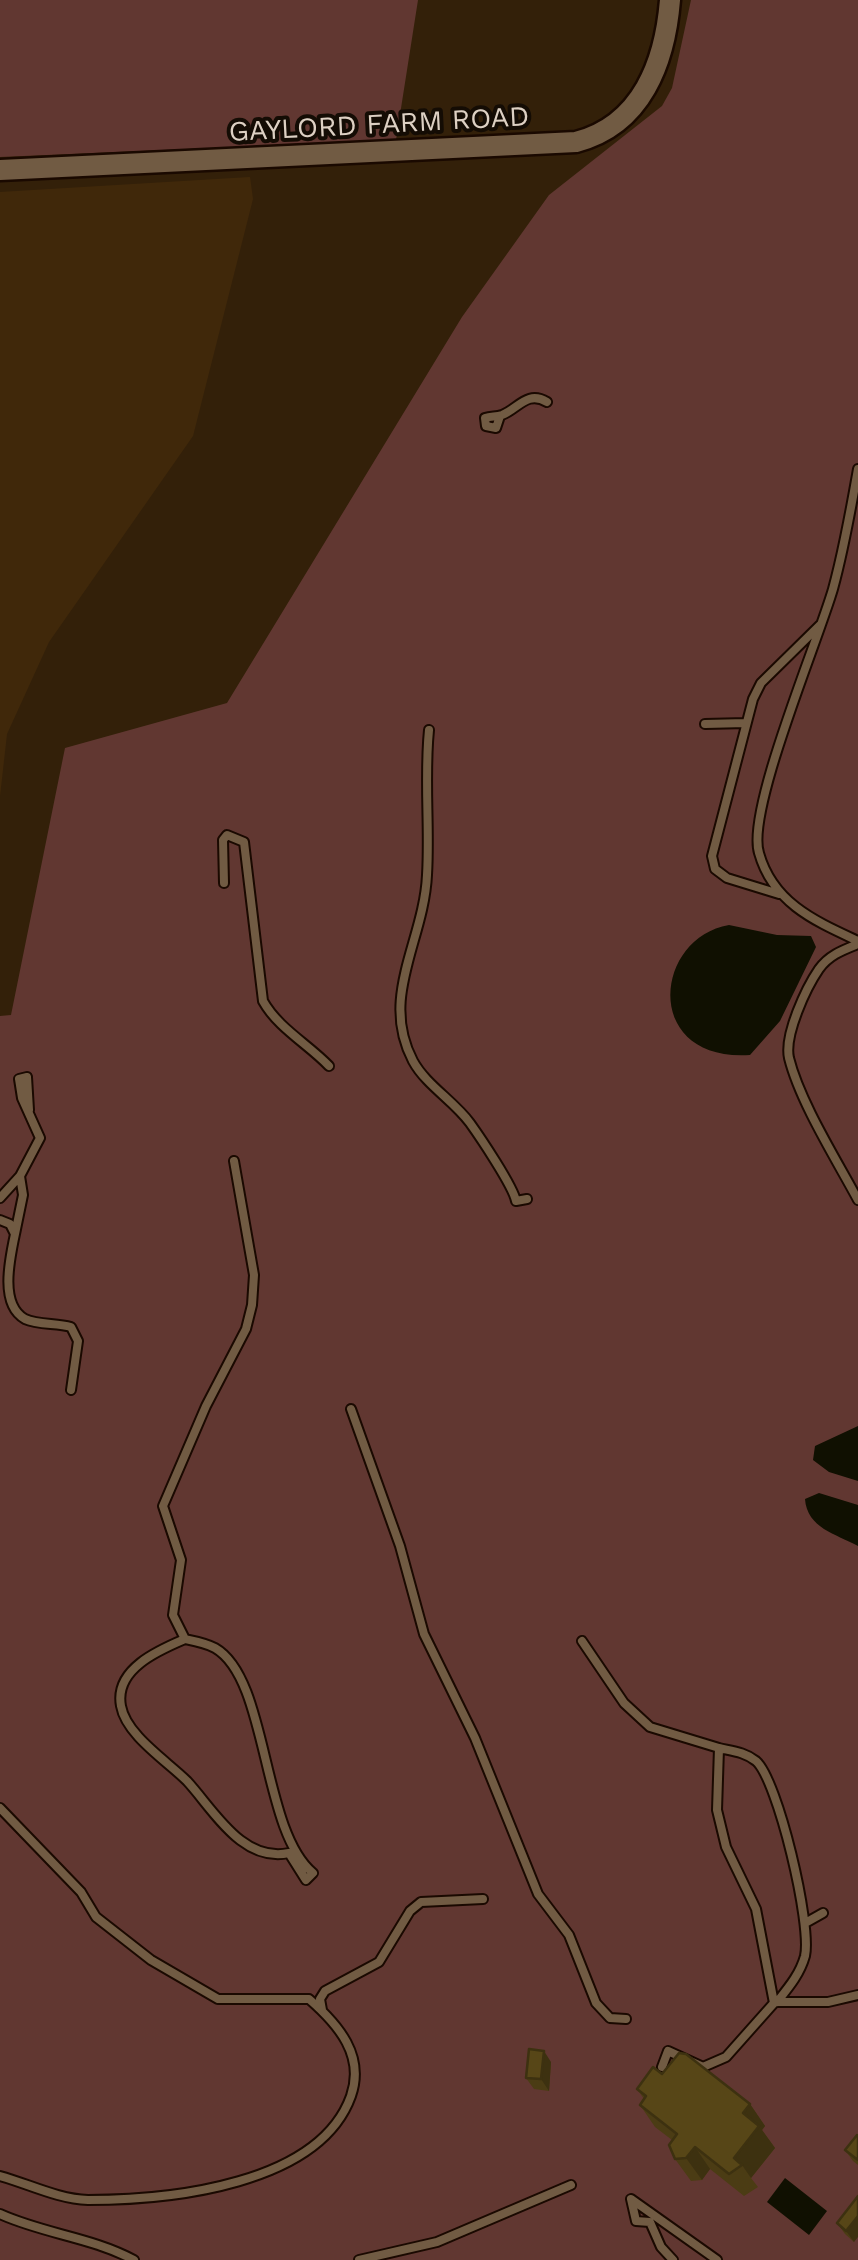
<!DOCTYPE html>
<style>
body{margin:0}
canvas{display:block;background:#332009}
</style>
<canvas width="858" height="2260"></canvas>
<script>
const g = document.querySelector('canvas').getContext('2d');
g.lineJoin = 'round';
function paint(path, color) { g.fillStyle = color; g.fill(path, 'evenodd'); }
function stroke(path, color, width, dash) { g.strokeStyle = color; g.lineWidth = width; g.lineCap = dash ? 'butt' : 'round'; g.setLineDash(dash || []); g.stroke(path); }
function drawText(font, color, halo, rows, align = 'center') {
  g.font = font + ' "Work Sans",sans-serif'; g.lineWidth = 8; g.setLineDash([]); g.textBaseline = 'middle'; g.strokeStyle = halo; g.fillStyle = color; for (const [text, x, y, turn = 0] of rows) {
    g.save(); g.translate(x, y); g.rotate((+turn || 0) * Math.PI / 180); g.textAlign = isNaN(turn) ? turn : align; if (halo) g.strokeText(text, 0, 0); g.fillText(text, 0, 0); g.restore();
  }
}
paint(new Path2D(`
 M250 177 253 199 193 436 49 642 7 734 0 796V192Z`), '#40280a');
paint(new Path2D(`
 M0 0H418L396 140 0 157Z
 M691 0H858V2260H0V1016L11 1015 65 748 227 703 462 317 549 195 662 106 672 88Z`), '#613731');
paint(new Path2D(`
 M729 925 777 935 811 936 816 947 780 1021 750 1055C642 1062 653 938 729 925Z
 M858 1426V1481L829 1472 813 1460 815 1446Z
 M819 1493 858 1505V1546C836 1534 807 1528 805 1499Z
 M785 2178 827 2211 809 2235 767 2202Z`), '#101001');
const lane = new Path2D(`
 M500 416 496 428 486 426 485 418C491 416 496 417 502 415 518 409 527 390 547 402
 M858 469C851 509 844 549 833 589 818 641 746 811 759 853 773 903 815 921 858 941
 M705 724 746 723
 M429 730C424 779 430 827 427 875 424 941 379 997 413 1061 426 1085 454 1101 470 1123 480 1137 513 1186 516 1201L527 1199
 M224 883 223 840 227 835 244 842 263 1001C278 1028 308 1044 329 1066
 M779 894 727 878 715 869 712 856 753 699 761 683 820 625
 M858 944C843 950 829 955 819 969 806 988 784 1035 789 1058 800 1102 836 1159 858 1200
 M0 1198 20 1176
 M0 1220 10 1224 15 1234C9 1262 0 1305 25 1319 38 1325 56 1323 71 1327L78 1341 71 1390
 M15 1234 23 1195 20 1176 40 1138 22 1098 19 1079 27 1077 29 1110
 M351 1409 400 1546 424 1634 475 1738 538 1894 569 1935 596 2003 610 2018 626 2019
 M185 1639C159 1650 114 1669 121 1706 126 1735 167 1761 187 1781 213 1809 242 1863 289 1853L306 1880 313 1873C261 1830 269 1679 215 1648 206 1643 195 1641 185 1639L173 1615 181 1560 163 1506 206 1406 246 1329 252 1305 254 1275 234 1161
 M582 1641 624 1703 650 1727 719 1748 717 1810 726 1847 756 1909 774 2003 726 2057 703 2067 668 2051 662 2067
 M719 1748C732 1751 745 1752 756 1761 778 1780 812 1925 805 1956 800 1974 789 1987 777 2002
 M0 1808 81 1892 96 1917 151 1960 218 1999H309C339 2025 365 2056 351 2096 319 2185 170 2200 88 2200 58 2199 29 2184 0 2176
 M807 1922 823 1913
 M777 2002H828L858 1995
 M322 2010 320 1999 325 1991 379 1962 410 1911 421 1902 483 1899
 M0 2214C44 2234 91 2237 134 2260
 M359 2260 437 2242 571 2185
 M673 2260 661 2247 650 2222 636 2221 631 2199 717 2260`);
const secondary = new Path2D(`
 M0 170 576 142C642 125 665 62 670 0`);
stroke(lane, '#1a0900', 12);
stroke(secondary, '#1a0900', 25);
stroke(lane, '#715b43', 8);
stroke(secondary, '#715b43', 20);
paint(new Path2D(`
 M551 2062 549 2091 534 2089 526 2078Z
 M662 2074 750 2104 765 2126 762 2130 775 2148 751 2178 758 2187 744 2196 710 2169 702 2180 691 2181 675 2159 672 2140 655 2127 640 2105 644 2099 637 2089Z
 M858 2136V2165L853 2161 845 2150Z
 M858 2196 854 2242 845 2234 837 2223Z`), '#4b3c14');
paint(new Path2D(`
 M544 2051 551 2062 549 2091 541 2079Z
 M750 2104 765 2126 762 2130 775 2148 751 2178 742 2165 734 2158 743 2113Z
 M695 2147 710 2169 702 2180 686 2158Z
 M858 2216V2237L854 2242 846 2231Z`), '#3d3110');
const building = new Path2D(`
 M529 2049 544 2051 541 2079 526 2078Z
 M679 2053 686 2054 750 2104 743 2113 759 2126 734 2158 742 2165 729 2174 695 2147 686 2158 675 2159 669 2145 677 2134 640 2105 646 2096 637 2089 653 2067 662 2074Z
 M857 2135 858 2136V2160L845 2150Z
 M858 2196V2216L846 2231 837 2223Z`);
paint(building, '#574617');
stroke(building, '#3d3110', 2.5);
drawText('28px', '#ddd0c3', '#140c04', [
 ["GAYLORD FARM ROAD",379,125,-3]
]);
</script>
